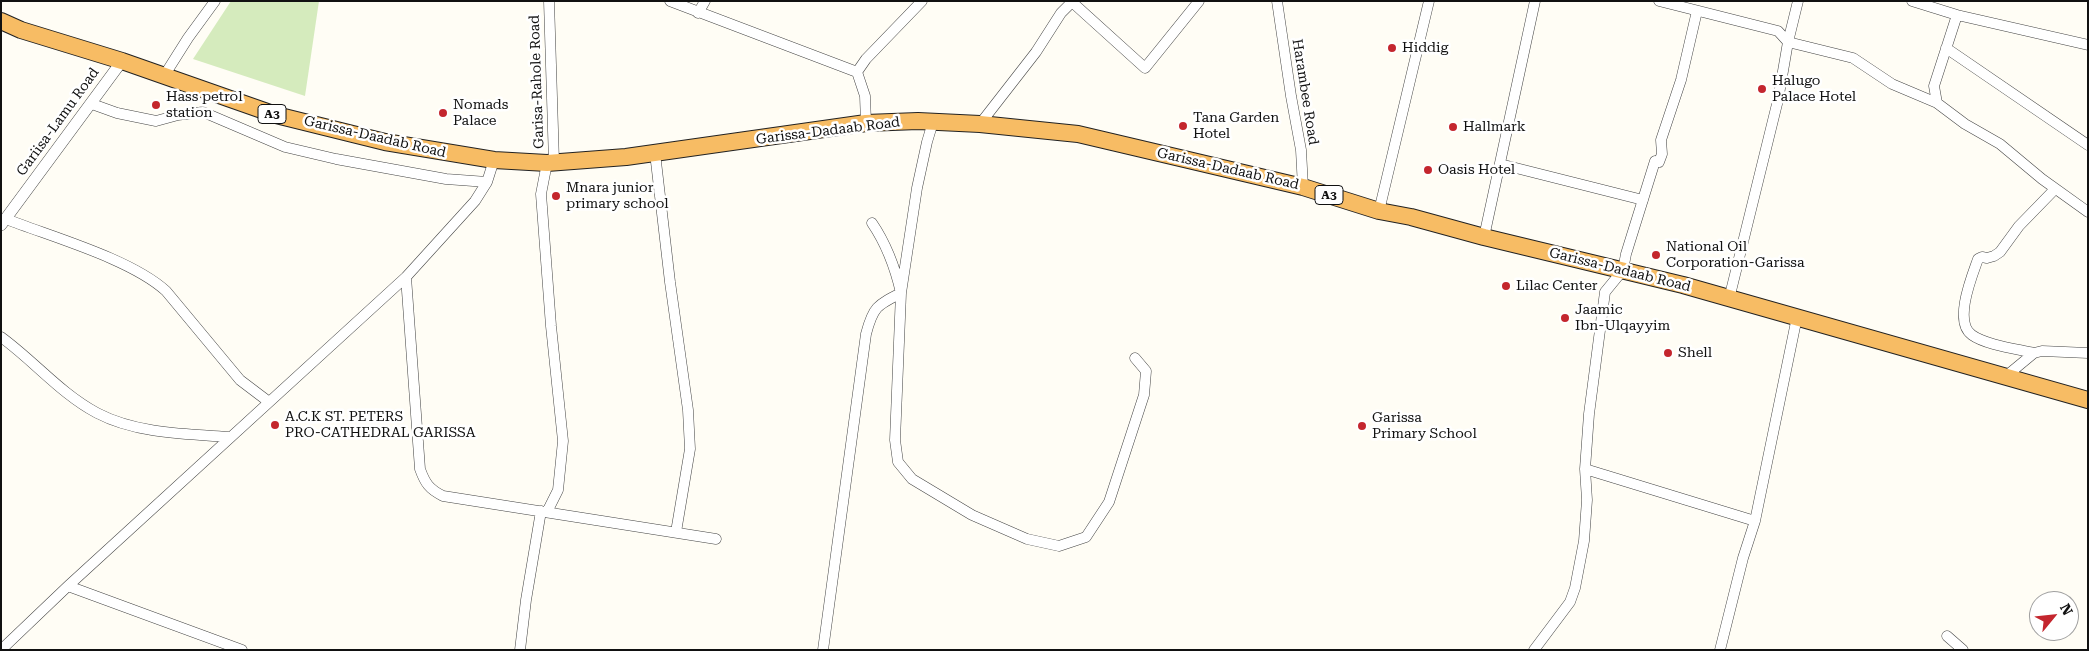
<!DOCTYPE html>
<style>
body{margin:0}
#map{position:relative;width:2089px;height:651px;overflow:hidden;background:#fffdf5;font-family:"Roboto Serif",serif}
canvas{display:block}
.frame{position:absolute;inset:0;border:2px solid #111;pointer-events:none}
.north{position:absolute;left:2029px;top:591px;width:50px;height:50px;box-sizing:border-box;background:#fff;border:1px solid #a0a0a0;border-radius:50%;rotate:62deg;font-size:14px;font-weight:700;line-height:20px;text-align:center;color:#111}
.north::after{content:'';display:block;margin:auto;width:18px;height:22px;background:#c4262e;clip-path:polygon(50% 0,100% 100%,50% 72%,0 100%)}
</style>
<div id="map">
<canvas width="2089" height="651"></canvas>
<div class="frame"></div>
<div class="north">N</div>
</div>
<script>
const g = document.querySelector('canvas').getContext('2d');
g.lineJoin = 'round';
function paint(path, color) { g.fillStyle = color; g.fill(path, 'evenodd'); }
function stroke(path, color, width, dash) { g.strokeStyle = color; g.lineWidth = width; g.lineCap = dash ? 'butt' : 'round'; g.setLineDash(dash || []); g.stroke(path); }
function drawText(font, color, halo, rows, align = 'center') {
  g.font = font + ' "Roboto Serif",serif'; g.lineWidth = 5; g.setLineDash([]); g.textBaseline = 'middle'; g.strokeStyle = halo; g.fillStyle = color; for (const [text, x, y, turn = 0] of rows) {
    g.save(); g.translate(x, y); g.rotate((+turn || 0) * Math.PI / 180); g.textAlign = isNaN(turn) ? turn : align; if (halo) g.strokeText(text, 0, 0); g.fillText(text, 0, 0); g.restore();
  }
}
paint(new Path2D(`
 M231 1H319L305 96 193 59Z`), '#d5ebbd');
const minor = new Path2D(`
 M549 1 554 162
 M670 1 857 72
 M1277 1 1291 96 1301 150 1303 187
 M1659 1 1778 31 1788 42 1853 58 1892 84 1937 103 1965 124 2000 144 2042 179 2088 212
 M1912 1 1957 15 2088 45
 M1072 2 1145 68 1199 1
 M698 13 705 1
 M1946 48 2088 145
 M164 76 188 38 215 1
 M1937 103 1934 86 1957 15
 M92 104 117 113 156 121 178 115 203 112 285 147 336 159 446 179 487 182
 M933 122 927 142 917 188 901 293 895 440 898 462 912 479 972 515 1027 539 1059 546 1086 537 1109 502 1144 395 1146 371 1135 358
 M866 123 865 96 857 72 866 59 922 1
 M980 124 1036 52 1061 13 1073 1
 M655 153 670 282 688 410 690 449 676 532
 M547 163 541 194 551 326 563 441 558 490 547 512
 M1500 164 1643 200
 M1379 211 1429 1
 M6 219C52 237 131 259 166 291L240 380 269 402
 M1484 237 1535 1
 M406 277 420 469C425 483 429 489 443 496L716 539
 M1729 299 1778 100 1788 42 1798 1
 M1 337C34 361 61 394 97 413 137 434 187 434 231 437
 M2034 353C2017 349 1986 345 1972 335 1953 322 1972 276 1978 259L1982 257 1987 258 1994 256 2000 252 2019 226 2055 189
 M2005 377 2034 353 2042 351 2088 353
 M1585 469 1755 521
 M68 586 242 650
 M1947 636 1963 650
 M1 650 68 586 406 277 475 201 487 182 494 160
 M520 650 526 600 541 511
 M823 650 866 334C873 307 877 305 901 293 895 267 887 245 872 223
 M1534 650 1570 602 1575 588 1584 541 1587 500 1585 469 1589 414 1605 292 1623 270 1626 254 1655 161 1659 162 1662 154 1661 140 1681 80 1697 11
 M1720 650 1743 558 1755 521 1797 317`);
const tertiary = new Path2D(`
 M1 225 122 61`);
const trunk = new Path2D(`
 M1 21 21 30 122 61 276 115 385 142 494 160 547 163 626 157 866 123 918 121 980 124 1078 134 1303 187 1379 211 1411 217 1484 237 1683 285 2088 400`);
stroke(minor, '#444', 11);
stroke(tertiary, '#444', 12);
stroke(trunk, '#222', 18);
stroke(minor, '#fff', 10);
stroke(tertiary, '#fff', 11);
stroke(trunk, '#f7bc64', 16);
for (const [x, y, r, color] of [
 [1392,48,5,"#c4262e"],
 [1762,89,5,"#c4262e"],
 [156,105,5,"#c4262e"],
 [443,113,5,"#c4262e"],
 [1183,126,5,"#c4262e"],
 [1453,127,5,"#c4262e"],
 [1428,170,5,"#c4262e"],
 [556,196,5,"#c4262e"],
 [1656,255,5,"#c4262e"],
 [1506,286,5,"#c4262e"],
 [1565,318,5,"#c4262e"],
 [1668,353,5,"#c4262e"],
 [275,425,5,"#c4262e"],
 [1362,426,5,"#c4262e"]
]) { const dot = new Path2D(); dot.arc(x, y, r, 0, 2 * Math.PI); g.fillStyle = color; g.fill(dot); stroke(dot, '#fff', 2); }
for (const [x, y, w] of [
 [272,114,28],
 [1329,195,28]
]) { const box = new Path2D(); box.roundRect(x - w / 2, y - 9.5, w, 19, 4); g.fillStyle = '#fff'; g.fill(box); stroke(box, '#111', 1); }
drawText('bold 12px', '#111', null, [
 ["A3",272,114],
 ["A3",1329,195]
]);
drawText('14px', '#111', '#fff', [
 ["Hiddig",1402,48],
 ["Halugo",1772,81],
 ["Palace Hotel",1772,97],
 ["Hass petrol",166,97],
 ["station",166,113],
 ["Nomads",453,105],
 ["Palace",453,121],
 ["Tana Garden",1193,118],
 ["Hotel",1193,134],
 ["Hallmark",1463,127],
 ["Oasis Hotel",1438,170],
 ["Mnara junior",566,188],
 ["primary school",566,204],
 ["National Oil",1666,247],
 ["Corporation-Garissa",1666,263],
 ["Lilac Center",1516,286],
 ["Jaamic",1575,310],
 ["Ibn-Ulqayyim",1575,326],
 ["Shell",1678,353],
 ["A.C.K ST. PETERS",285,417],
 ["PRO-CATHEDRAL GARISSA",285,433],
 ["Garissa",1372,418],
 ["Primary School",1372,434]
], 'left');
drawText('14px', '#111', '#fff', [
 ["Garisa-Rahole Road",537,82,-92],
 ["Harambee Road",1305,92,81],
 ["Gariisa-Lamu Road",58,122,-54],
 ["Garissa-Dadaab Road",828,131,-7],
 ["Garissa-Daadab Road",375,137,13],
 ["Garissa-Dadaab Road",1228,169,13],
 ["Garissa-Dadaab Road",1620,270,14]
]);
</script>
